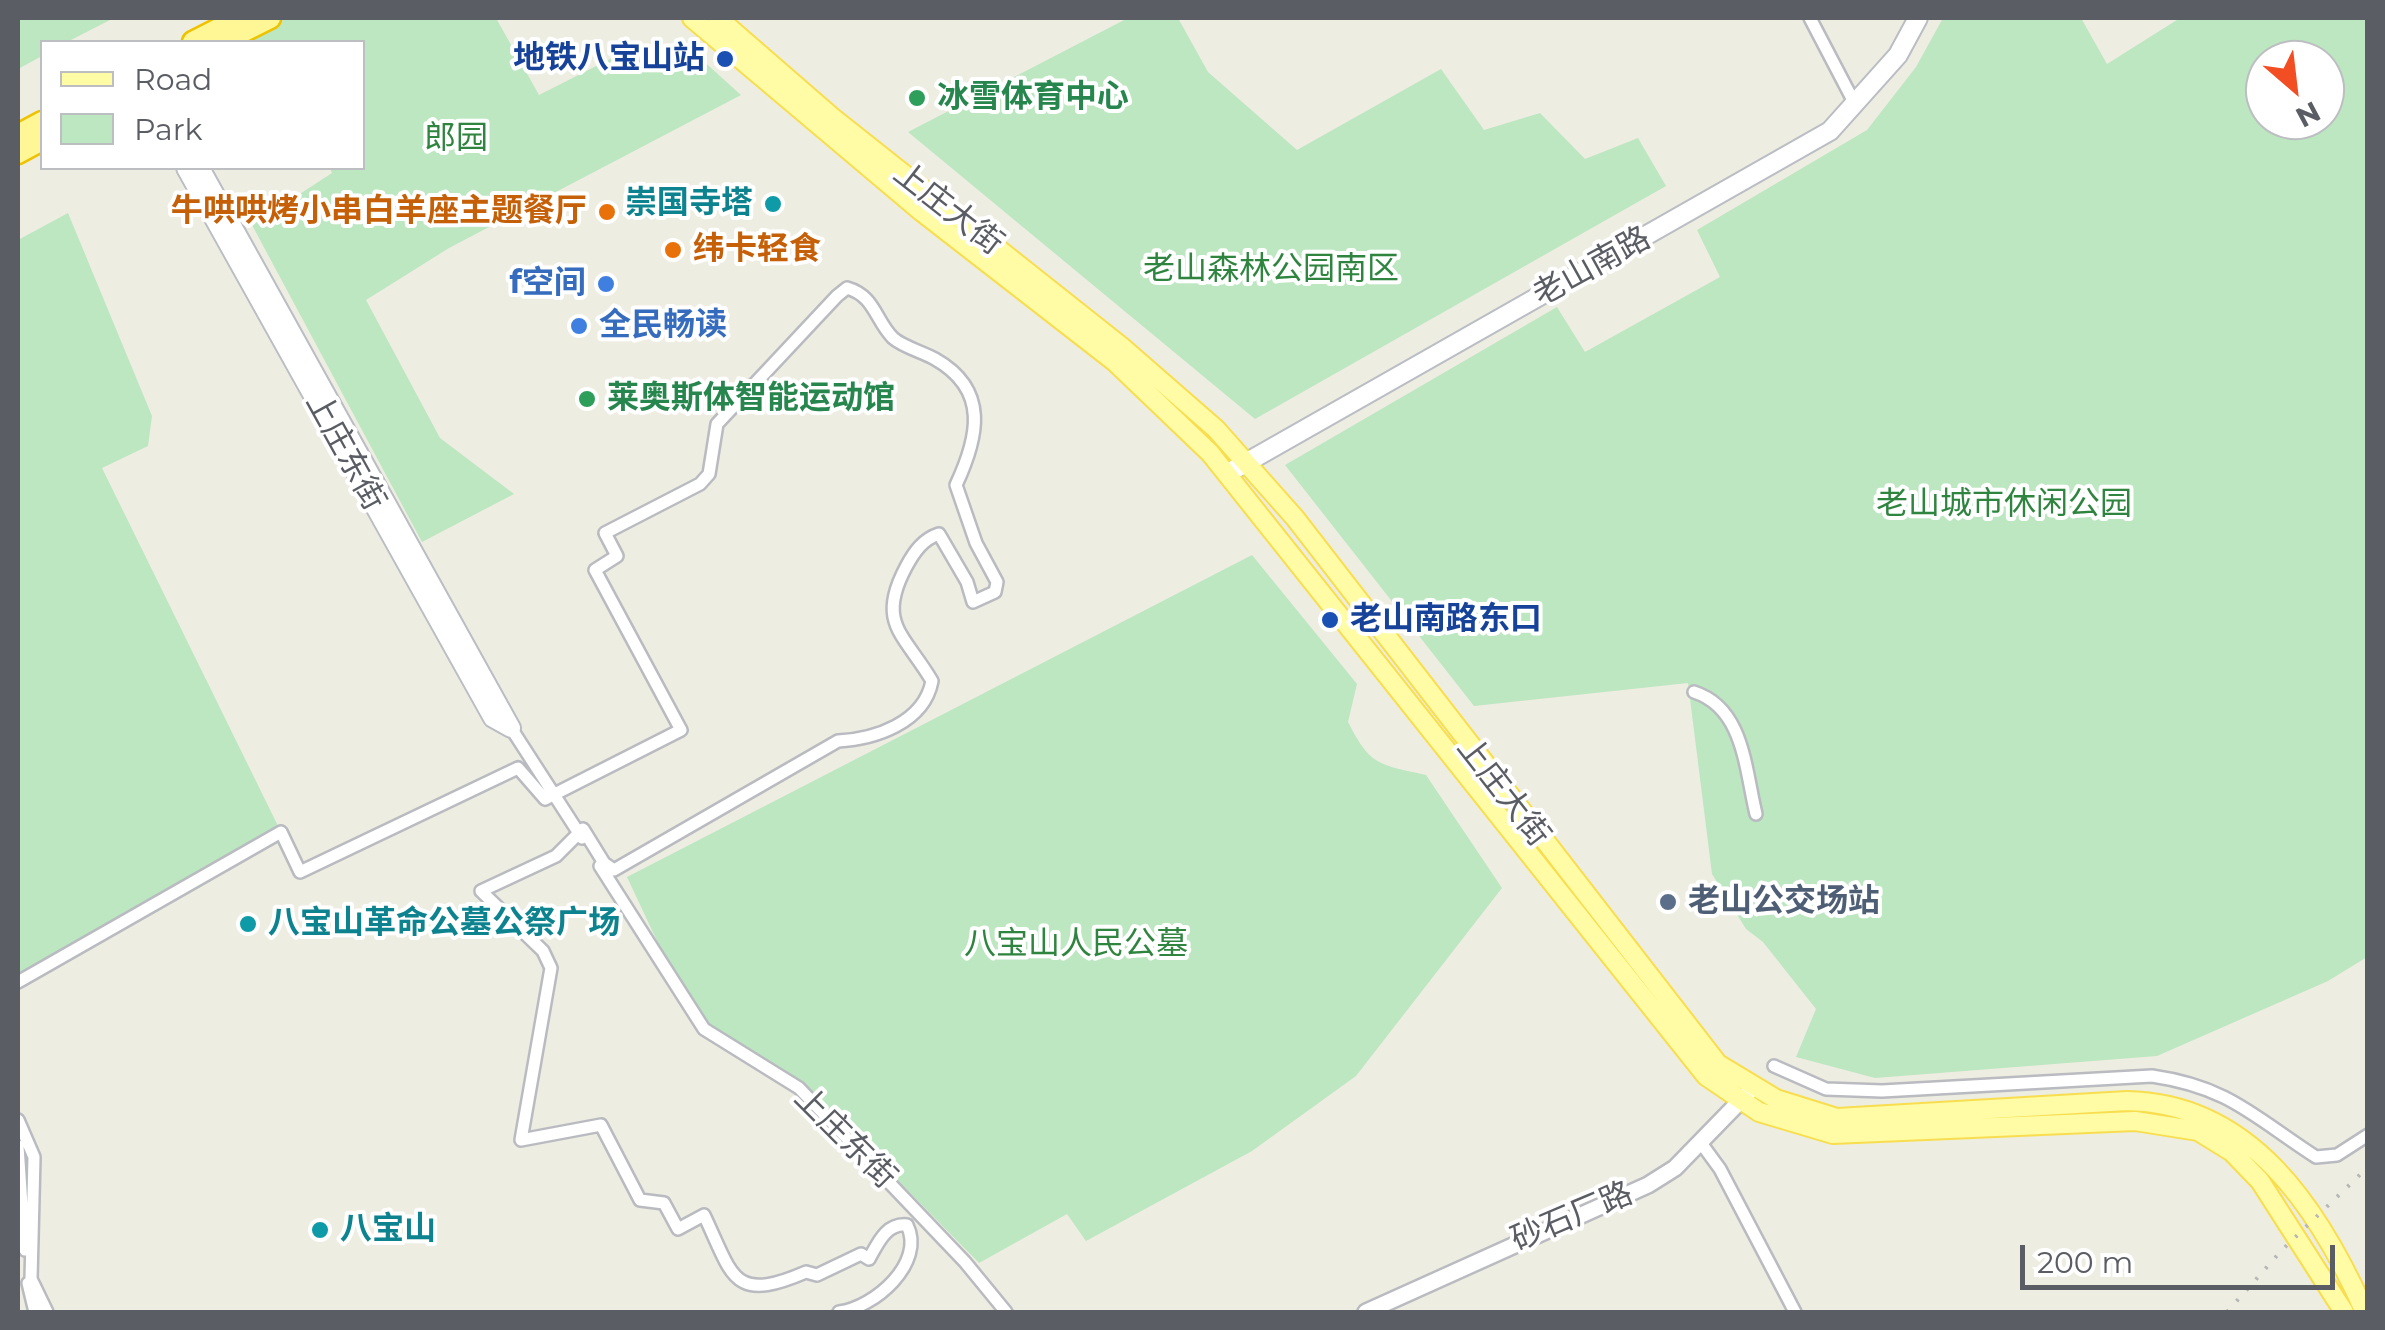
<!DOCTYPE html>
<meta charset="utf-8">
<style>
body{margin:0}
#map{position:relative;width:2385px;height:1330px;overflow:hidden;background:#eeede1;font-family:Montserrat,sans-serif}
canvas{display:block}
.frame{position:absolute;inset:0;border:20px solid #5a5d63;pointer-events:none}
.legend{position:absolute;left:40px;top:40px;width:325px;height:130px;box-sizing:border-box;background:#fff;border:2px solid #bdbec1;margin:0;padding:12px 18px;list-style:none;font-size:30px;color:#5a5d63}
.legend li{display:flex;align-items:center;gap:20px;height:50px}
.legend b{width:50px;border:2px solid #bdbec1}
.north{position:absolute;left:2245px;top:40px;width:100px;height:100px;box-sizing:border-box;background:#fff;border:2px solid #bdbec1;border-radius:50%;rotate:152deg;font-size:28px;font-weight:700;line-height:40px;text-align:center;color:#5a5d63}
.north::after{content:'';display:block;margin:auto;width:35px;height:45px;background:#f24d23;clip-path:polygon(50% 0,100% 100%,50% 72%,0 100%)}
.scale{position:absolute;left:2020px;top:1245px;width:315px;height:45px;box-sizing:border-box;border:5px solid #5a5d63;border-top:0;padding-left:12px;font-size:30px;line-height:35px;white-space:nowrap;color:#5a5d63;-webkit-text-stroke:8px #fff;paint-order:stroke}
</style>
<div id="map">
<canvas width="2385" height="1330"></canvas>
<div class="frame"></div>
<ul class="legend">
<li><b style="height:12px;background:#fffca5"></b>Road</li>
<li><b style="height:28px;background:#bce7c1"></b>Park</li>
</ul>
<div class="north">N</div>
<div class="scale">200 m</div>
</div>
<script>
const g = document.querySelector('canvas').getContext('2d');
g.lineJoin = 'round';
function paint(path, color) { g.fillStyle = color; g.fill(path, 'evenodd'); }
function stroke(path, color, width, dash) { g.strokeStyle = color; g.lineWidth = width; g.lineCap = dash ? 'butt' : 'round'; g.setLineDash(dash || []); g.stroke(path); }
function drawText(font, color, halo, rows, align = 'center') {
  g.font = font + ' Montserrat,"Noto Sans SC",sans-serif'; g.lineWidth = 8; g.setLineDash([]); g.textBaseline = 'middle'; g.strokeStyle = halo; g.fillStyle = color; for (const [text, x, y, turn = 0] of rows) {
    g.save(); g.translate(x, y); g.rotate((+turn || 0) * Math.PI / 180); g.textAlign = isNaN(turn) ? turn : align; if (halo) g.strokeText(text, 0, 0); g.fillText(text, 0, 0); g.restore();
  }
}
paint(new Path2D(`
 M18 18H114L67 42H42V56L18 69Z
 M287 18H496L539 95 614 57 629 65 680 40 741 95 449 248 366 300 440 438 514 494 422 542 252 225 332 173 330 168H362V42H239Z
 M1128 18H1178L1208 72 1297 150 1441 69 1484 130 1540 113 1585 159 1638 138 1666 186 1255 419 908 132Z
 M1943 18H2081L2107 64 2180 18H2367V957L2328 981 2157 1056 1875 1078 1796 1057 1816 1009 1763 942 1746 929 1712 874 1688 683 1474 706 1285 465 1557 307 1585 352 1720 277 1697 230 1867 130 1916 67ZM2265 60H2325V120H2265Z
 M68 213 152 416 148 446 102 468 281 832 18 982V240Z
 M1252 555 1357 684 1348 722C1371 767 1379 764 1426 775L1502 888 1356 1076 1252 1151 1086 1241 1067 1214 979 1263 807 1088 714 1032 665 958 627 877Z`), '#bce7c1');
const minor = new Path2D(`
 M1810 18 1856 106
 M1694 692C1744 708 1745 769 1756 814
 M511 728 582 838
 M600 866 704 1029 799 1088 965 1262 1006 1312
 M18 982 281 832 300 872 518 768 545 799 681 730 595 570 617 556 605 533 700 484 709 474 717 424 837 296 847 288C875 296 875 320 893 338 903 347 923 352 935 359 990 390 978 438 956 485L976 543 997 582 995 592 973 602 967 582 939 534C923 539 914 552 906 567 876 623 904 634 932 681 924 723 875 739 838 741L614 870 604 863 583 829 556 856 481 891 543 951 551 968 521 1140 601 1125 640 1200 664 1203 678 1229 704 1215C733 1276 732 1304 806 1272L817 1275 861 1254 869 1259C878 1243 886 1223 907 1225 926 1263 874 1308 839 1312
 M1774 1066 1826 1089 1882 1091 2152 1076C2229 1087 2254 1117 2316 1157L2337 1155 2368 1135
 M18 1120 34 1157 31 1279 47 1312
 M1701 1143 1720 1169 1795 1312
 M18 1146 25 1250
 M28 1283 35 1312`);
const tertiary = new Path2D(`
 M1366 1312 1648 1185 1675 1168 1748 1093`);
const secondary = new Path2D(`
 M186 168 493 718 511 728 200 168
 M1235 469 1830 131 1898 55 1918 18`);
const primary = new Path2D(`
 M692 18 922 212 1115 362 1210 453 1706 1076 1759 1112 1833 1134 2135 1121 2198 1131 2232 1152 2260 1181 2344 1312
 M718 18 832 117 1122 347 1216 429 1295 518 1718 1064 1776 1099 1837 1118 2127 1101C2251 1103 2319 1209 2365 1312`);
const trunk = new Path2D(`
 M193 42 240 18
 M222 42 270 18
 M18 135 42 122
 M18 153 42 140`);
stroke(minor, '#b9bbc1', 16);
stroke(tertiary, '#b9bbc1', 20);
stroke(secondary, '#babdc4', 22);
stroke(primary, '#f8de4f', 22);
stroke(trunk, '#efc200', 25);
stroke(minor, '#fff', 11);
stroke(tertiary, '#fff', 15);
stroke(secondary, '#fff', 18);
stroke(primary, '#fffca5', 18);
stroke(trunk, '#fff696', 20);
stroke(new Path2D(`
 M2227 1312 2282 1250 2368 1167`), '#b5b6b6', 4, [2.5, 12]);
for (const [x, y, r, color] of [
 [725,59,10,"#1a4fb4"],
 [917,98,10,"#2e9e5b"],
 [773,204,10,"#0f9aa8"],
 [607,212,10,"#e8710a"],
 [673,250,10,"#e8710a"],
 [606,284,10,"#3f7fe0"],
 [579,326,10,"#3f7fe0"],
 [587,399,10,"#2e9e5b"],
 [1330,620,10,"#1a4fb4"],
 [1668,902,10,"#5c6f8a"],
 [248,924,10,"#0f9aa8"],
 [320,1230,10,"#0f9aa8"]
]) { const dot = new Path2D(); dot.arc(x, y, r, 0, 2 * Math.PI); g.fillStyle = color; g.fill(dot); stroke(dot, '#fff', 4); }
drawText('bold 32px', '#164399', '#fff', [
 ["地铁八宝山站",705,59],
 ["老山南路东口",1350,620,"left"]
], 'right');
drawText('bold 32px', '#27864d', '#fff', [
 ["冰雪体育中心",937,98],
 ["莱奥斯体智能运动馆",607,399]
], 'left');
drawText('32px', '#2f853f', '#fff', [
 ["郎园",456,139],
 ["老山森林公园南区",1271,270],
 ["老山城市休闲公园",2004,505],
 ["八宝山人民公墓",1076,945]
]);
drawText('bold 32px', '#0d838f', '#fff', [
 ["崇国寺塔",753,204,"right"],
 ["八宝山革命公墓公祭广场",268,924],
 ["八宝山",340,1230]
], 'left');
drawText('32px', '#5a5d63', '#fff', [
 ["上庄大街",948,209,38],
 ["老山南路",1592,267,-29],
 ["上庄东街",345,452,61],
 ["上庄大街",1503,792,52],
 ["上庄东街",845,1138,45],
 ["砂石厂路",1572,1217,-23]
]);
drawText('bold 32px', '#c56008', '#fff', [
 ["牛哄哄烤小串白羊座主题餐厅",587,212],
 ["纬卡轻食",693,250,"left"]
], 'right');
drawText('bold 32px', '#366cbe', '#fff', [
 ["f空间",586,284],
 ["全民畅读",599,326,"left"]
], 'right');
drawText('bold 32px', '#4e5e75', '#fff', [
 ["老山公交场站",1688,902]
], 'left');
</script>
